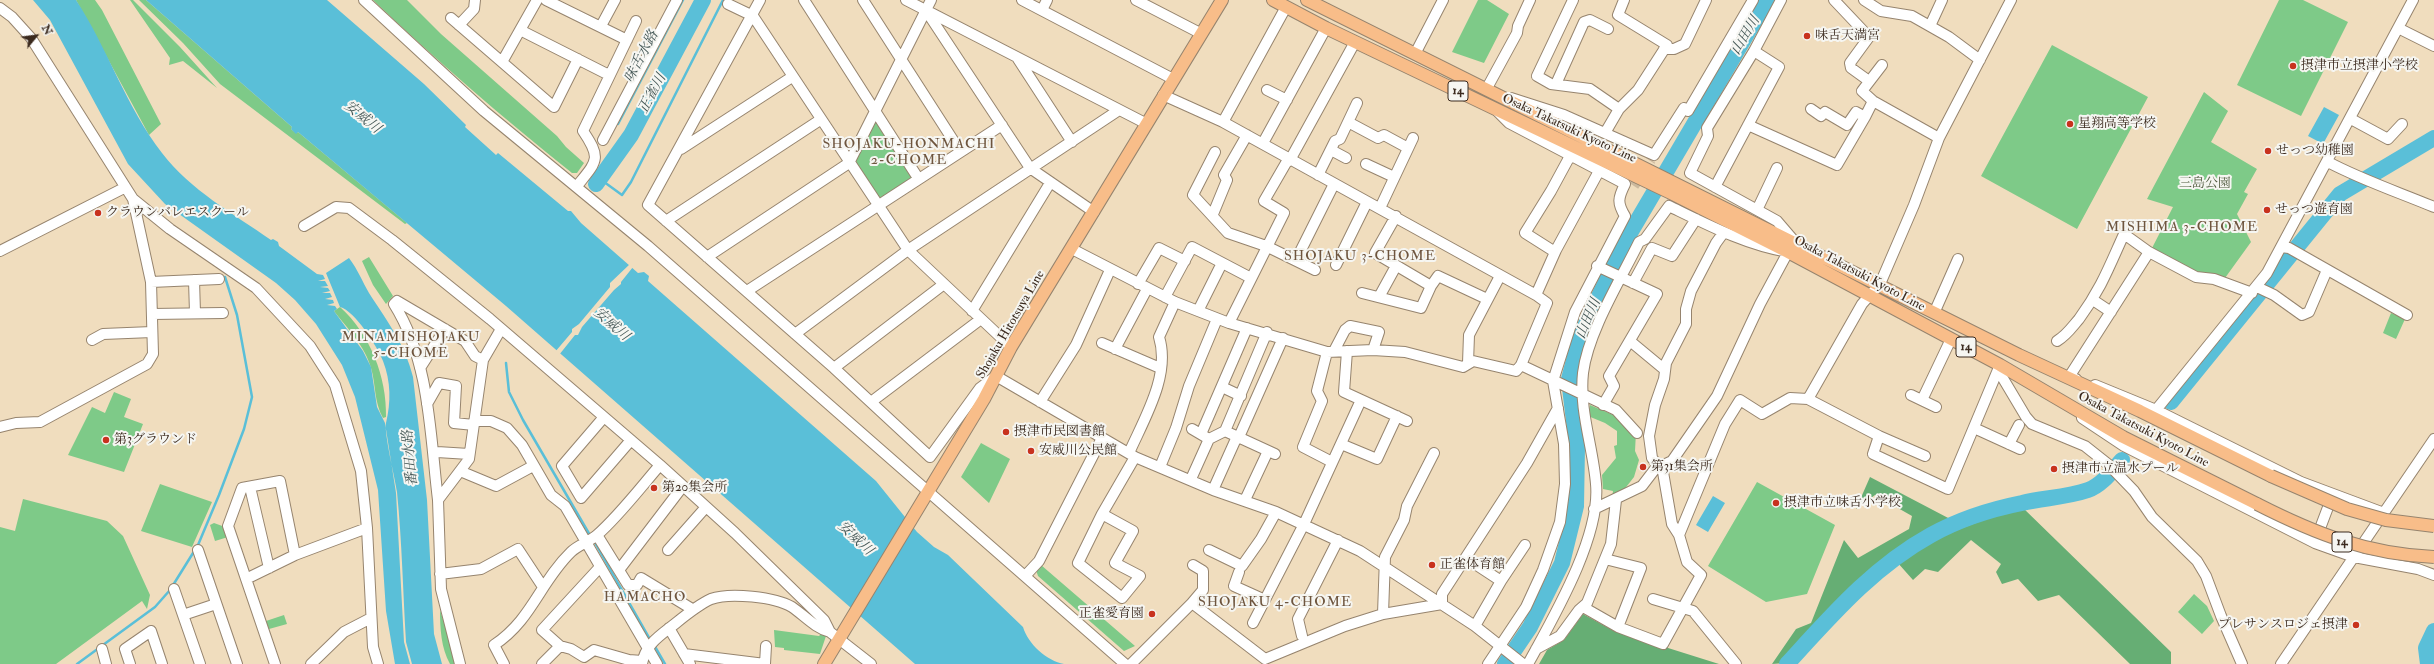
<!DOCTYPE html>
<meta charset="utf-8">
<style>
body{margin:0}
#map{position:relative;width:2434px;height:664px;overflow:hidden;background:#f0ddbe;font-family:"IM FELL Double Pica",serif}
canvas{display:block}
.north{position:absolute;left:16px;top:16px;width:40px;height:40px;-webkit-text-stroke:3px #f6f6f2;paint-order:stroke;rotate:61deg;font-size:11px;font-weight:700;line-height:16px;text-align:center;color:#3b2a1e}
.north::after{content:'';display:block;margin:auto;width:14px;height:18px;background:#3b2a1e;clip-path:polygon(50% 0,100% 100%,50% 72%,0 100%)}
</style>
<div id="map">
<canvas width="2434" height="664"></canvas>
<div class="north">N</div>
</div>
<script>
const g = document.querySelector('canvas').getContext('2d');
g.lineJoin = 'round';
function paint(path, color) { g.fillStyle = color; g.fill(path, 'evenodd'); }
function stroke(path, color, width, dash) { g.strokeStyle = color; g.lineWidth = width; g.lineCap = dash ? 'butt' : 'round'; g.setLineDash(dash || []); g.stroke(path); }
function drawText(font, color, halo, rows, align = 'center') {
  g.font = font + ' "IM FELL Double Pica","Noto Serif JP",serif'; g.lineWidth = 4; g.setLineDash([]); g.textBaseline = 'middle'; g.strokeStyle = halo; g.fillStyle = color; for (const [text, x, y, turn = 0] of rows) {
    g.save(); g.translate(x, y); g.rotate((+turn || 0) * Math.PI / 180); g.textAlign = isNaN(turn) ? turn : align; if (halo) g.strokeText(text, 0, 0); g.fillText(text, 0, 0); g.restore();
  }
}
paint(new Path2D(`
 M76 0H95L102 10 161 124 149 135Z
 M130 0H133L180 47 217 88 183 61 169 65 170 58Z
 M139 0H146L292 127 291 129 296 133 298 132 407 223 405 224 220 84 183 43Z
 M373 0H407L441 34 557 136 566 147 584 163 577 173H572C503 118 437 61 373 0Z
 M1478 0H1487L1509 14 1484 63 1452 52Z
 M2279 0H2303L2348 22 2301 116 2237 85Z
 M2052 45 2148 97 2077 229 1981 176Z
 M2204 92 2228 111 2211 142 2257 169 2244 192 2248 194 2237 214 2251 242 2225 278 2195 271 2151 250 2173 207 2147 199Z
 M879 122 914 177 882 200 878 198 857 166 856 160 875 123Z
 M369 257 393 296 386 304 373 285 362 261Z
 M340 307C370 334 387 377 386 417L383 418C374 402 376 385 371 368 365 346 347 328 334 311Z
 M2391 313 2405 319 2396 339 2383 333Z
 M114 392 131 399 124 417 143 424 124 472 68 455 92 407 105 413Z
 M1590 405 1618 417 1636 432 1635 451 1639 460 1634 477 1623 491 1612 498 1613 491 1603 489 1602 475 1616 458 1614 446 1617 445V431L1605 423 1588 416Z
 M981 443 1010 459 989 503 961 477Z
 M1757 482 1835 525 1807 594 1766 602 1708 566Z
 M160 484 212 502 192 547 141 531Z
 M23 499 107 521 123 536 150 595 147 609 142 601 56 664H0V527L15 531Z
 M214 523 225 527 228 537 215 541 210 525Z
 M1041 565 1135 646 1124 651 1038 576 1036 570Z
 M2194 594 2207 606 2214 621 2202 634 2178 612Z
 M440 610 457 664H450C441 648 440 628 440 610Z
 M284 615 287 624 269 629 266 621Z
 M774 630 819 636 821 634 826 636 820 654 784 650V648L775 647Z`), '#7eca88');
paint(new Path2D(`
 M1870 477 1952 520 1891 556 1854 588 1785 663 1772 664 1796 629 1811 623 1844 540 1858 558 1909 529 1912 516 1875 495 1856 509Z
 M2021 506 2171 652V664H2130L2059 595 2038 601 2018 579 2002 584 1996 572 2001 564 1971 540 1938 572 1925 569 1913 580 1897 562 1933 539Z
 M1583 614 1614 631 1719 664H1539L1547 650 1564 640Z`), '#66ae74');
paint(new Path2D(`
 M33 0H76C108 49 126 107 162 153 190 190 234 214 271 240L273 239 278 242 279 246 317 274 323 275 325 279 318 281H325L328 286 320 287 328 288 330 291 322 293H330L332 297 325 299 333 300 334 303 327 305 335 306 337 309 334 311 363 351 371 367 377 407 385 423 396 493 404 642 410 664H395L386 611 378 490 355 397 342 365 316 324 295 300 276 283 165 204 128 164 50 20Z
 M146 0H327L424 84 466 125 465 127 496 155 498 153 568 211H571L581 223 638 273 644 272 649 276 648 281 876 481 917 532 934 547 948 555 1023 627C1028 644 1047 661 1064 664H915L506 306 298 132 296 134 291 129 292 127Z
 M2324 107 2339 115 2323 144 2308 136Z
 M349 258C358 270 362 281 369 293 387 321 405 344 413 377L427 500 434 634 442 664H412L406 642C403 592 402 542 397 492 395 478 384 434 386 423 391 402 391 382 383 361 377 346 355 311 340 307L326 273Z
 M1713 496 1725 503 1708 532 1696 525Z`), '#5abfd8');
paint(new Path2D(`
 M630 264 633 267 621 282V284L614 290 582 327 578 335H575L559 355 555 352 572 332V329L579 324 610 287V283Z`), '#f0ddbe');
stroke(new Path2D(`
 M618 124 683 0
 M600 179 622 195 631 182 723 0
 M506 363 509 392 523 420 591 537
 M594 541 651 641
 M654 645 665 664
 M77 664 155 607 170 590 198 545 219 495 244 429 252 397 237 315 225 277`), '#5abfd8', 2.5);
stroke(new Path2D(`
 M596 184 631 135 703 0
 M2171 402 2340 194 2434 138
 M1505 664 1530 627 1562 563 1576 506 1577 447 1569 379 1580 337 1623 245 1767 0
 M1787 664C1831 616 1873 567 1931 535 1958 520 1992 509 2022 503 2043 498 2068 497 2088 490 2102 485 2112 471 2122 460
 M2428 664 2426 648 2434 631`), '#5abfd8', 16);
stroke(new Path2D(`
 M1634 186 1651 160
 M1671 203 1687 178`), '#ccb99e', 10, [10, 5]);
const minor = new Path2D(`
 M364 0 484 111 648 246 1125 664
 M546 0 627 40
 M760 0 648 205 834 368 930 457 980 388 996 376 1135 457 1213 490 1276 512 1360 551 1475 626 1523 664
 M804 0 918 178
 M863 0 960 151
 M906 0 1147 124
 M1022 0 1173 79
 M1136 0 1200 33
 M1573 0 1537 76 1551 84 1590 89 1619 109
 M1781 0 1754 51 1707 128 1708 136 1690 173 1777 221 1795 242
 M1834 0 1869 37 1850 63 1851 68 1869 81
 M1864 0 1881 11 1912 16 1949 37 1980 60
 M728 4 753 16 908 250 1011 347
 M0 8 12 17 31 38 133 199 170 229 256 288 310 346 335 385 361 471 367 528 373 647 378 664
 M1042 10 1047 0
 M927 12 1030 168 1094 212
 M451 18 554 107 578 59
 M459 25 474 9 475 0
 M601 26 615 0
 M1930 26 1942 0
 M2400 29 2434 46
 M520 30 609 75
 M1664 49H1674L1685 44 1706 0
 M1415 54 1443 0
 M1018 59 1072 142
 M502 62 537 0
 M1882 65 1862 91 1873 101 1939 138
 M1556 84 1584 22 1590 20 1608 29
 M1487 88 1517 33 1518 26 1530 0
 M1267 90 1287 100
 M1163 95 1223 122 1536 295
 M1511 98 1564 115 1654 155 1684 108 1688 111 1753 0
 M1811 109 1821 116 1825 112 1847 125 1856 112 1865 117 1873 101
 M2351 119 2388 139 2402 124
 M1223 122 1286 7
 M1348 122 1378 138 1384 135 1408 148
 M1748 125 1837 165 1865 117
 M1605 133 1619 109 1638 90 1667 45 1618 15 1624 0
 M603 140 677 0
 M1263 143 1326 28
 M681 149 792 77
 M1331 150 1346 158
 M1215 152 1193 195 1228 233 1266 246 1315 270
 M2328 162C2362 180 2398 192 2434 207
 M1366 164 1394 177
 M1318 175 1335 141 1340 139 1357 103
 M577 186C597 161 602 159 583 131L636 21
 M1715 187 1779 67 1754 51
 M1380 208 1413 138
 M1757 210 1777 168
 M1213 214 1227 180 1224 175 1247 135
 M666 221 820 120
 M304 226 336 207 349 208 392 240 490 319 660 465 735 533 824 620 830 632 871 664
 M2281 247 2289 248 2407 315
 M1072 249 1175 302 1229 323 1327 352 1373 350 1405 352 1463 367 1473 361 1516 371 1521 365 1547 303 1536 295 1556 250 1599 171
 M0 251 124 188
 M1555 252 1525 233 1551 191 1570 156
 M707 257 849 163 931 0
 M1296 260 1334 184
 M1336 265 1367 202
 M1597 266 1657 294 1609 376 1614 386 1603 405
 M194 280 195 313
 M151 282 219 279
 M1633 283 1652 248 1672 256 1696 219
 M1138 284 1159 248 1185 261
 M1431 286 1438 276 1487 299
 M2257 287 2274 295 2302 315 2309 312 2327 270
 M747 291 1002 125
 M1362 293 1421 308 1431 286 1375 253 1396 216
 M1165 297 1192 247 1251 278
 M1379 297 1396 266
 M2093 300 2111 312
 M972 311 1050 183
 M1198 311 1222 263
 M1935 311 1958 259
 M152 314 223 313
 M1229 323 1284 213 1264 201 1286 163 1290 160 1355 42
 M795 334 908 250 1119 110
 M92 340 103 334 152 332
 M1630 341 1665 370
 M2057 341C2067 335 2072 327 2079 319 2101 289 2109 267 2124 234L2149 252 2196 277 2214 279 2252 293
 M1102 343 1160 368
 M1115 349 1147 289
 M1334 351 1345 330 1350 326 1379 332 1373 350
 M1347 351 1344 392 1407 421
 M1327 352 1317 391 1322 401 1303 447 1332 462
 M1468 363 1469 335 1500 276
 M1521 365 1616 410 1637 433
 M2000 365 1948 489 1873 454 1879 436 1808 399 1862 304 1880 284 1914 205 1939 138 2011 0
 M420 368 445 329
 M834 368 944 284
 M1998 370 2026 417 2032 424 2085 446 2109 465 2134 491 2152 517 2197 561 2206 576 2221 616 2242 664
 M2076 379 2069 377 2149 252
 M2095 385 2156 410 2301 482 2384 513
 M1222 387 1241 396
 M1911 395 1936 407
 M1922 400 1951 339
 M871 402 981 319
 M1040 402 1076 345 1110 270
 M427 404 439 383 456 386 454 423 474 425
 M2156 410 2267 273 2413 0
 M604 417 562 466 581 498 631 440
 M2082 418 2124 446 2315 543 2354 557 2418 569 2434 575
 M474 421H491L507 428 522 445 551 495 565 506 657 664
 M0 427 16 423 40 422 147 364 153 354 151 282 133 199
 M1974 428 2020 449
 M1192 429 1209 439 1225 431 1275 454
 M1225 431 1267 332
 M1201 434 1247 328
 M1879 436 1925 456
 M1341 444 1377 459 1397 416
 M2009 444 2019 425
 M437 452 469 454
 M1129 453C1144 419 1171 375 1159 337L1175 302
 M1160 467 1176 428 1189 386 1217 319
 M460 471 496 486 533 466
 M1191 479 1209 439
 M250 487 269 568
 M1213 490 1235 441 1239 437 1283 338
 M438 500C430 435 430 361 394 304L397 301 465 341 475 356 483 360
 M1245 500 1268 451
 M1102 514 1133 531 1115 563 1140 576 1122 598 1078 563 1102 514 1135 457
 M597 535 628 585H637L641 578 692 609
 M1679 535 1725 424 1740 400 1762 414 1790 398 1808 399
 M2316 539 2333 494
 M198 550 237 664
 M668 550 706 507
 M1209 550 1242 566 1261 539 1276 512
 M1466 558 1501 581 1475 626
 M1605 559 1641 568 1618 627
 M600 567 542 630 560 646 571 649 584 657 594 650 629 660 642 661
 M619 570 683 486
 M1239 572 1234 586 1265 600
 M440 574 481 569 518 549 543 587
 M1025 576 1039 561 1102 438
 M246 579 295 555 367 528
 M1501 581 1525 545
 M174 589 200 664
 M1653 599 1693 611 1736 664
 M1192 603 1203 590V571L1193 565
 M1442 604V594L1527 463 1558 408
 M1583 607 1618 627 1663 644 1701 575 1687 562 1679 535 1672 524 1663 472 1652 458 1649 436 1655 405 1664 379 1666 363 1686 324V309L1691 291 1716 243 1724 232
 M1383 614 1385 557 1404 520 1407 506 1434 453
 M183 615 216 604
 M1253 623 1304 524 1361 400
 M669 628 690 664
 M1302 636 1298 619 1338 540
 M102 649 106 664
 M1536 649 1560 636 1579 610 1587 603 1611 544 1616 500
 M684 654 765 664
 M130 664 125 649 151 631 162 664
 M275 664 228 526 242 488 280 481 295 555
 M311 664 344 632 371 618
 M460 664 441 589 438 500 469 459 483 360 501 329
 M504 664 494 645C532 620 540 582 571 552 578 545 589 542 597 535 618 517 641 487 660 465
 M542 664 560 646
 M642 664C645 644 661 635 676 623 687 614 698 605 711 599 730 592 775 597 792 607 805 616 815 628 830 632
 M765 664 766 646
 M1131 664 1192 603 1265 659 1345 626 1383 614 1442 604
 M1488 664 1526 607 1543 570 1560 522 1565 484 1564 444 1553 381 1575 312 1625 216C1617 203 1618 198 1625 184L1509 123 1498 112
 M1528 664C1553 618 1601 537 1596 484 1593 447 1579 410 1583 373 1588 332 1621 279 1639 242L1645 239 1669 206C1708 225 1746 245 1788 252L1760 304 1717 396 1672 461 1655 469 1642 486 1594 509
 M2281 664 2434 439`);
const major = new Path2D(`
 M1273 0 1326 28 1673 194 1788 252 2000 365 2123 437 2257 504
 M1307 0 2019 355 2140 411 2271 476
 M824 664 984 399 1011 347 1222 0`);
stroke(minor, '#96846e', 12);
stroke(major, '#96846e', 14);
stroke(minor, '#fff', 10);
stroke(major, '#f8bd89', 12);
const majorBridge = new Path2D(`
 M2271 476 2347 509 2386 520 2434 526
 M2257 504C2316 534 2367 554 2434 557`);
stroke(majorBridge, '#96846e', 14, []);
stroke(majorBridge, '#f8bd89', 12);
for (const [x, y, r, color] of [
 [1807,36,4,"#c8321e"],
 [2293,66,4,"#c8321e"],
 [2070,124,4,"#c8321e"],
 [2268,151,4,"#c8321e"],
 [2267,210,4,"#c8321e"],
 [98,213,4,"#c8321e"],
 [1006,432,4,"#c8321e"],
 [106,440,4,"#c8321e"],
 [1031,451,4,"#c8321e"],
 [1643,467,4,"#c8321e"],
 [2054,469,4,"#c8321e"],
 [654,488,4,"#c8321e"],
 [1776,503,4,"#c8321e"],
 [1432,565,4,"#c8321e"],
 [1152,614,4,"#c8321e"],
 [2356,625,4,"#c8321e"]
]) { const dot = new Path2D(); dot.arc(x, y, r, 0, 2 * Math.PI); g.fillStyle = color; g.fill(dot); stroke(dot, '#f6f6f2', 1.5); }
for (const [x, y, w] of [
 [1458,91,20],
 [1966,347,20],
 [2342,542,20]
]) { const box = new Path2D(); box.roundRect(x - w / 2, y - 10, w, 20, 3); g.fillStyle = '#f6f6f2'; g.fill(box); stroke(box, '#3b2a1e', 1); }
drawText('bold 12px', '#3b2a1e', null, [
 ["14",1458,91],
 ["14",1966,347],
 ["14",2342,542]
]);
drawText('13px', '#3b2a1e', '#f6f6f2', [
 ["味舌天満宮",1815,36],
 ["摂津市立摂津小学校",2301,66],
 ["星翔高等学校",2078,124],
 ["せっつ幼稚園",2276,151],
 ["せっつ遊育園",2275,210],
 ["クラウンバレエスクール",106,213],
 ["摂津市民図書館",1014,432],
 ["第3グラウンド",114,440],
 ["安威川公民館",1039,451],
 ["第31集会所",1651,467],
 ["摂津市立温水プール",2062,469],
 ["第20集会所",662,488],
 ["摂津市立味舌小学校",1784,503],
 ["正雀体育館",1440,565],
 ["正雀愛育園",1144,614,"right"],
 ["プレサンスロジェ摂津",2348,625,"right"]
], 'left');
drawText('13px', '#3b2a1e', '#f6f6f2', [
 ["Osaka Takatsuki Kyoto Line",1569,129,25],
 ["Osaka Takatsuki Kyoto Line",1859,274,28],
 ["Shojaku Hitotsuya Line",1011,325,-60],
 ["Osaka Takatsuki Kyoto Line",2143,430,28]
]);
drawText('13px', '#4f5a3e', '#f6f6f2', [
 ["三島公園",2205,184]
]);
drawText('italic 14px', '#445756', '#f6f6f2', [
 ["山田川",1746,36,-59],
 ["味舌水路",642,57,-62],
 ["正雀川",653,94,-62],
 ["安威川",362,118,39],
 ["山田川",1589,319,-67],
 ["安威川",611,325,41],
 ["番田水路",411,458,-95],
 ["安威川",855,539,43]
]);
g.letterSpacing = '1px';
drawText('14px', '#6e553e', '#f6f6f2', [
 ["SHOJAKU-HONMACHI",909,145],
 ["2-CHOME",909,161],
 ["MISHIMA 3-CHOME",2182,228],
 ["SHOJAKU 3-CHOME",1360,257],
 ["MINAMISHOJAKU",411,338],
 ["5-CHOME",411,354],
 ["HAMACHO",645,598],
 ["SHOJAKU 4-CHOME",1275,603]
]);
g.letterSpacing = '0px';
</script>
